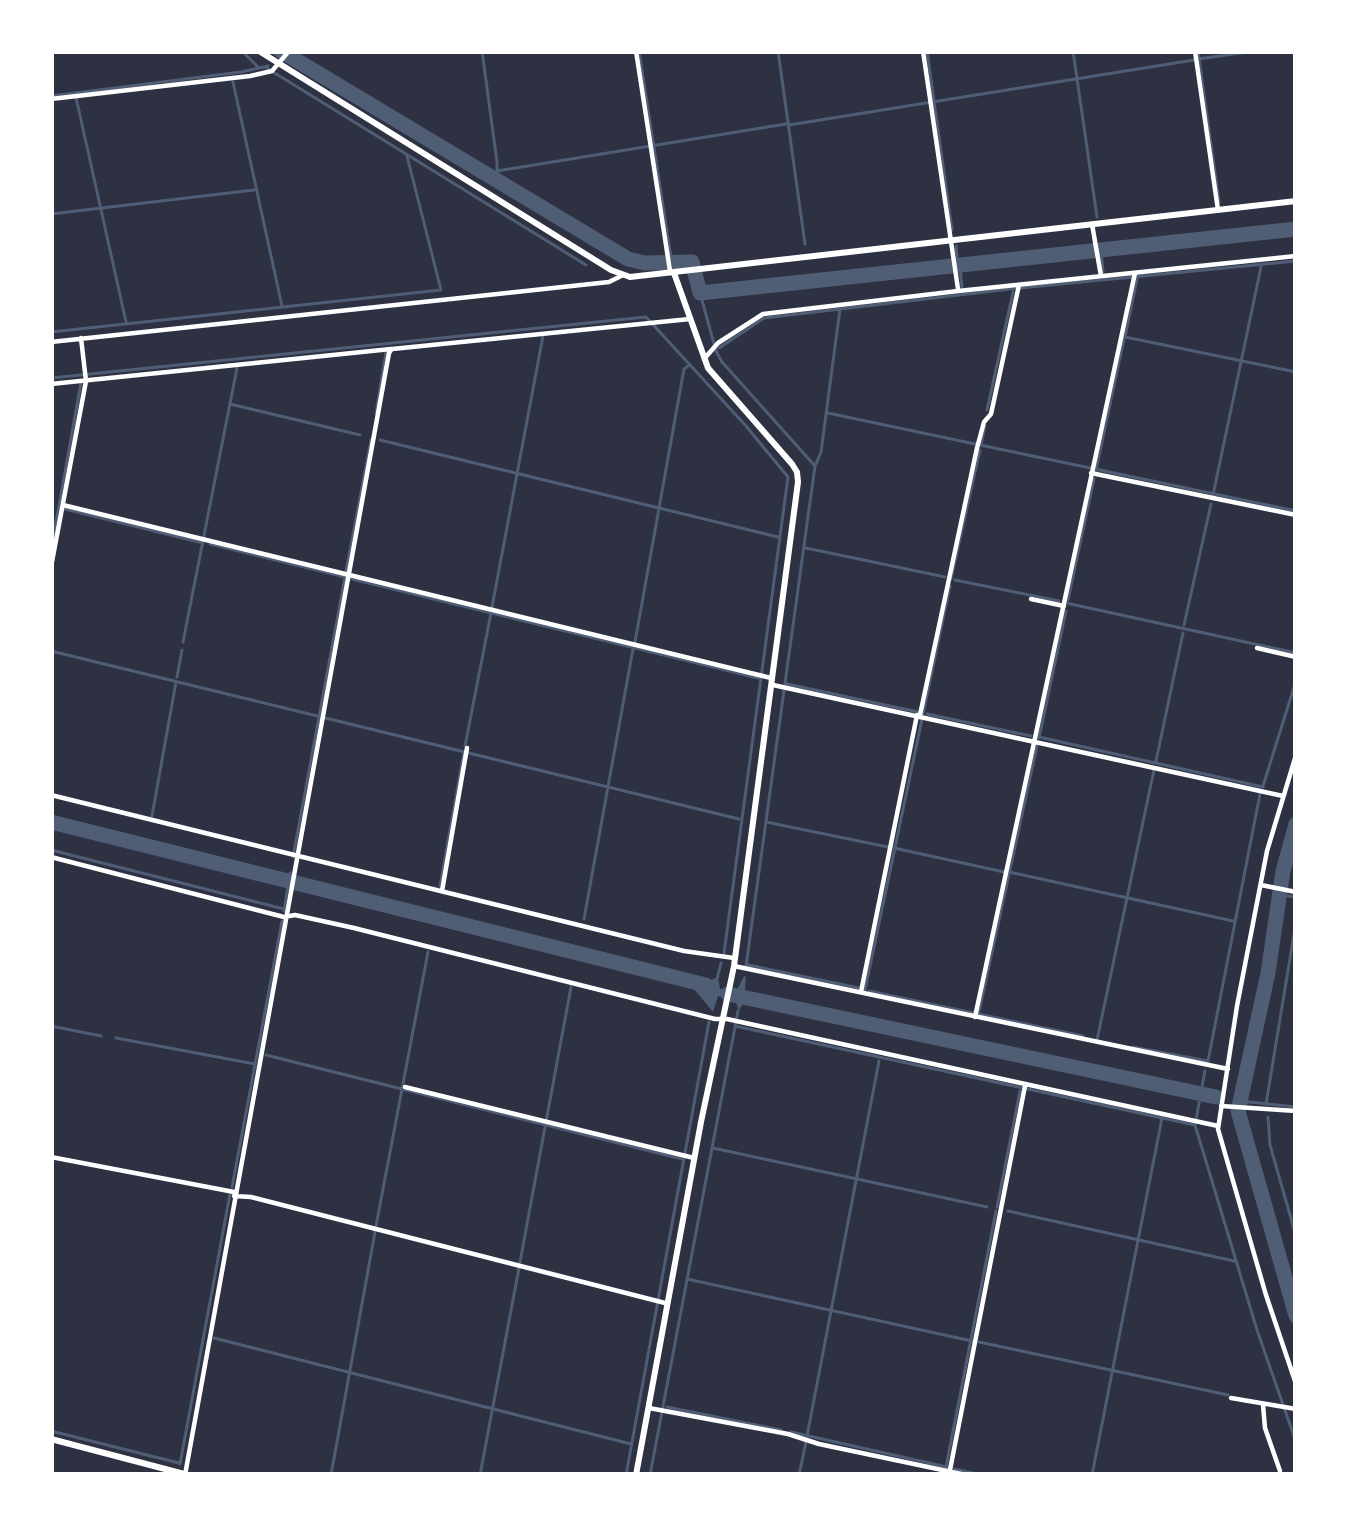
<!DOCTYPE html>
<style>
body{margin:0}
#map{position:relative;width:1347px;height:1526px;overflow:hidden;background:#2d3142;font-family:Signika,sans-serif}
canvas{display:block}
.frame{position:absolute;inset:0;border:54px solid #fff;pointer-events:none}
</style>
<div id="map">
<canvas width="1347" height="1526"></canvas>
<div class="frame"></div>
</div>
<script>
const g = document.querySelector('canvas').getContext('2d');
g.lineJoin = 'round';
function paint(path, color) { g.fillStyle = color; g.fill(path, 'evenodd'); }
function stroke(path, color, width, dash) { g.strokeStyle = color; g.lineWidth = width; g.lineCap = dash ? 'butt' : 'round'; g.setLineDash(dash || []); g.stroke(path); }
paint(new Path2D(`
 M744 976 746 977 744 1001 739 1011 735 1000 718 996 713 1012 689 983 691 977 708 981 718 977 720 989 737 990Z`), '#4f5d75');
stroke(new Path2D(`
 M242 51 259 68
 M482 51 497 162V171L492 179
 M639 51 672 264
 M778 51 805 244
 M927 51 952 230
 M1073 51 1097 217
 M1198 51 1219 202
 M1198 59 1255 51
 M265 67 586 265
 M233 82 282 306
 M75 93 126 322
 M51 96 241 72 268 66
 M789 125 1194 60
 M497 171 786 124
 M51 214 254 190
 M956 246 958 267
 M1101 250 1103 272
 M960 268 962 287
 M1137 279 1125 337 1296 372
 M700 293 716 351 722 362 815 466 746 966
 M51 332 441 290 407 156
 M719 348 764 318 1010 289 1296 261
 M51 378 646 317 746 426 788 477 724 953
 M230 404 360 435
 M987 410 1013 292
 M376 413 386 352
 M828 413 975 444
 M380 440 778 537
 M980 445 1090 468
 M981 445 985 426
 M816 464 821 452 840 309
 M1095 469 1296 511
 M1096 470 1124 339
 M1213 495 1261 267
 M65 509 203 543
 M210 544 345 577 293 857
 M806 548 945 577
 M51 550 81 383
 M346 571 371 440
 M352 579 758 678
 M951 579 980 450
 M955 580 1059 601
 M1068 600 1094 479
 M1066 603 1296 653
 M492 607 543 336
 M1184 625 1211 504
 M183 642 237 368
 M635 642 684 369 688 366
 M51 651 739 819
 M177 677 182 650
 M787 684 918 712
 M927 714 1031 736
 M1039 737 1263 787
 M1039 738 1066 611
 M465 746 491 613
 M1156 761 1183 633
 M1263 786 1296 681
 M152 816 176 682
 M766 822 888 847
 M894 848 1004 872
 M51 850 284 909
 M1009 872 1233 921
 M440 886 464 752
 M1281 895 1296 897
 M284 911 290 873
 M584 919 633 649
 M748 965 859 988
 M717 979 721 963
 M865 990 950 586
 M869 991 1083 1036
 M979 1012 1037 746
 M51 1026 101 1036
 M735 1026 1195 1125
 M116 1038 255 1064
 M1097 1040 1154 770
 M1133 1047 1208 1061
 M266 1055 682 1159
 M1208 1061 1260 794
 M1205 1071 1195 1125 1257 1330 1296 1442
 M1240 1101 1296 1107
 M1266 1104 1296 922
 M1268 1117 1270 1145 1296 1236
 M713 1148 987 1207
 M232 1187 282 921
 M997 1207 1020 1091
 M1008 1211 1234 1261
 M376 1226 428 952
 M520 1262 571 987
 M687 1279 972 1341
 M1292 1305 1296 1303
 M214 1338 631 1444
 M979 1342 1228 1395
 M667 1407 781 1430
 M51 1431 179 1463
 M791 1432 947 1467
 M807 1436 879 1061
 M180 1464 230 1194
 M946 1467 996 1211
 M954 1469 982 1475
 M331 1475 375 1232
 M480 1475 519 1268
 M626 1475 709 1022
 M650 1475 738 1011
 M799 1475 806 1442
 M945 1475V1474
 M1092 1475 1162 1118`), '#4f5d75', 3);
stroke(new Path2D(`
 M281 51 628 259 645 263 692 262 700 293 1296 229
 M51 822 706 985
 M1296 824 1283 871 1268 973 1238 1111 1296 1316
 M728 994 1216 1097`), '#4f5d75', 15);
stroke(new Path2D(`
 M636 51 670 271
 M923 51 958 289
 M1195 51 1218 210
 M51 99 250 76 272 71 289 51
 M1092 224 1101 276
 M51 342 609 282 623 275
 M704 359 718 343 763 314 958 291 1296 256
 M51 384 391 349
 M1091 473 1296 515
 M63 505 771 678
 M51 567 86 381 81 338
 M1031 599 1064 606
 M1257 648 1296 657
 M773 685 1283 796
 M920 715 977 448 984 422 991 414 1019 285
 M1296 755 1267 851 1237 1006 1218 1129 1266 1295 1296 1384
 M51 795 684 951 734 958
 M51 857 284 917 295 915 354 928 715 1019H727L1218 1126
 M1261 885 1296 892
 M442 891 467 748
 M734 966 1228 1069
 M861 992 917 715
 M975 1017 1135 273
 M405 1087 694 1158
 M1221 1106 1296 1111
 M51 1157 234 1192
 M234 1196 251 1197 665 1303
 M1231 1398 1296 1409
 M1263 1405 1265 1428 1280 1471
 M649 1408 788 1434 819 1444 966 1475
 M185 1475 389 353 392 349 690 319
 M949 1475 1025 1086`), '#fff', 4.5);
stroke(new Path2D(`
 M259 51 611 270 630 277 1296 201
 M51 1439 188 1475
 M636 1475 701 1122 734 966 798 482 797 472 792 464 708 368 674 273`), '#fff', 6);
</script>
